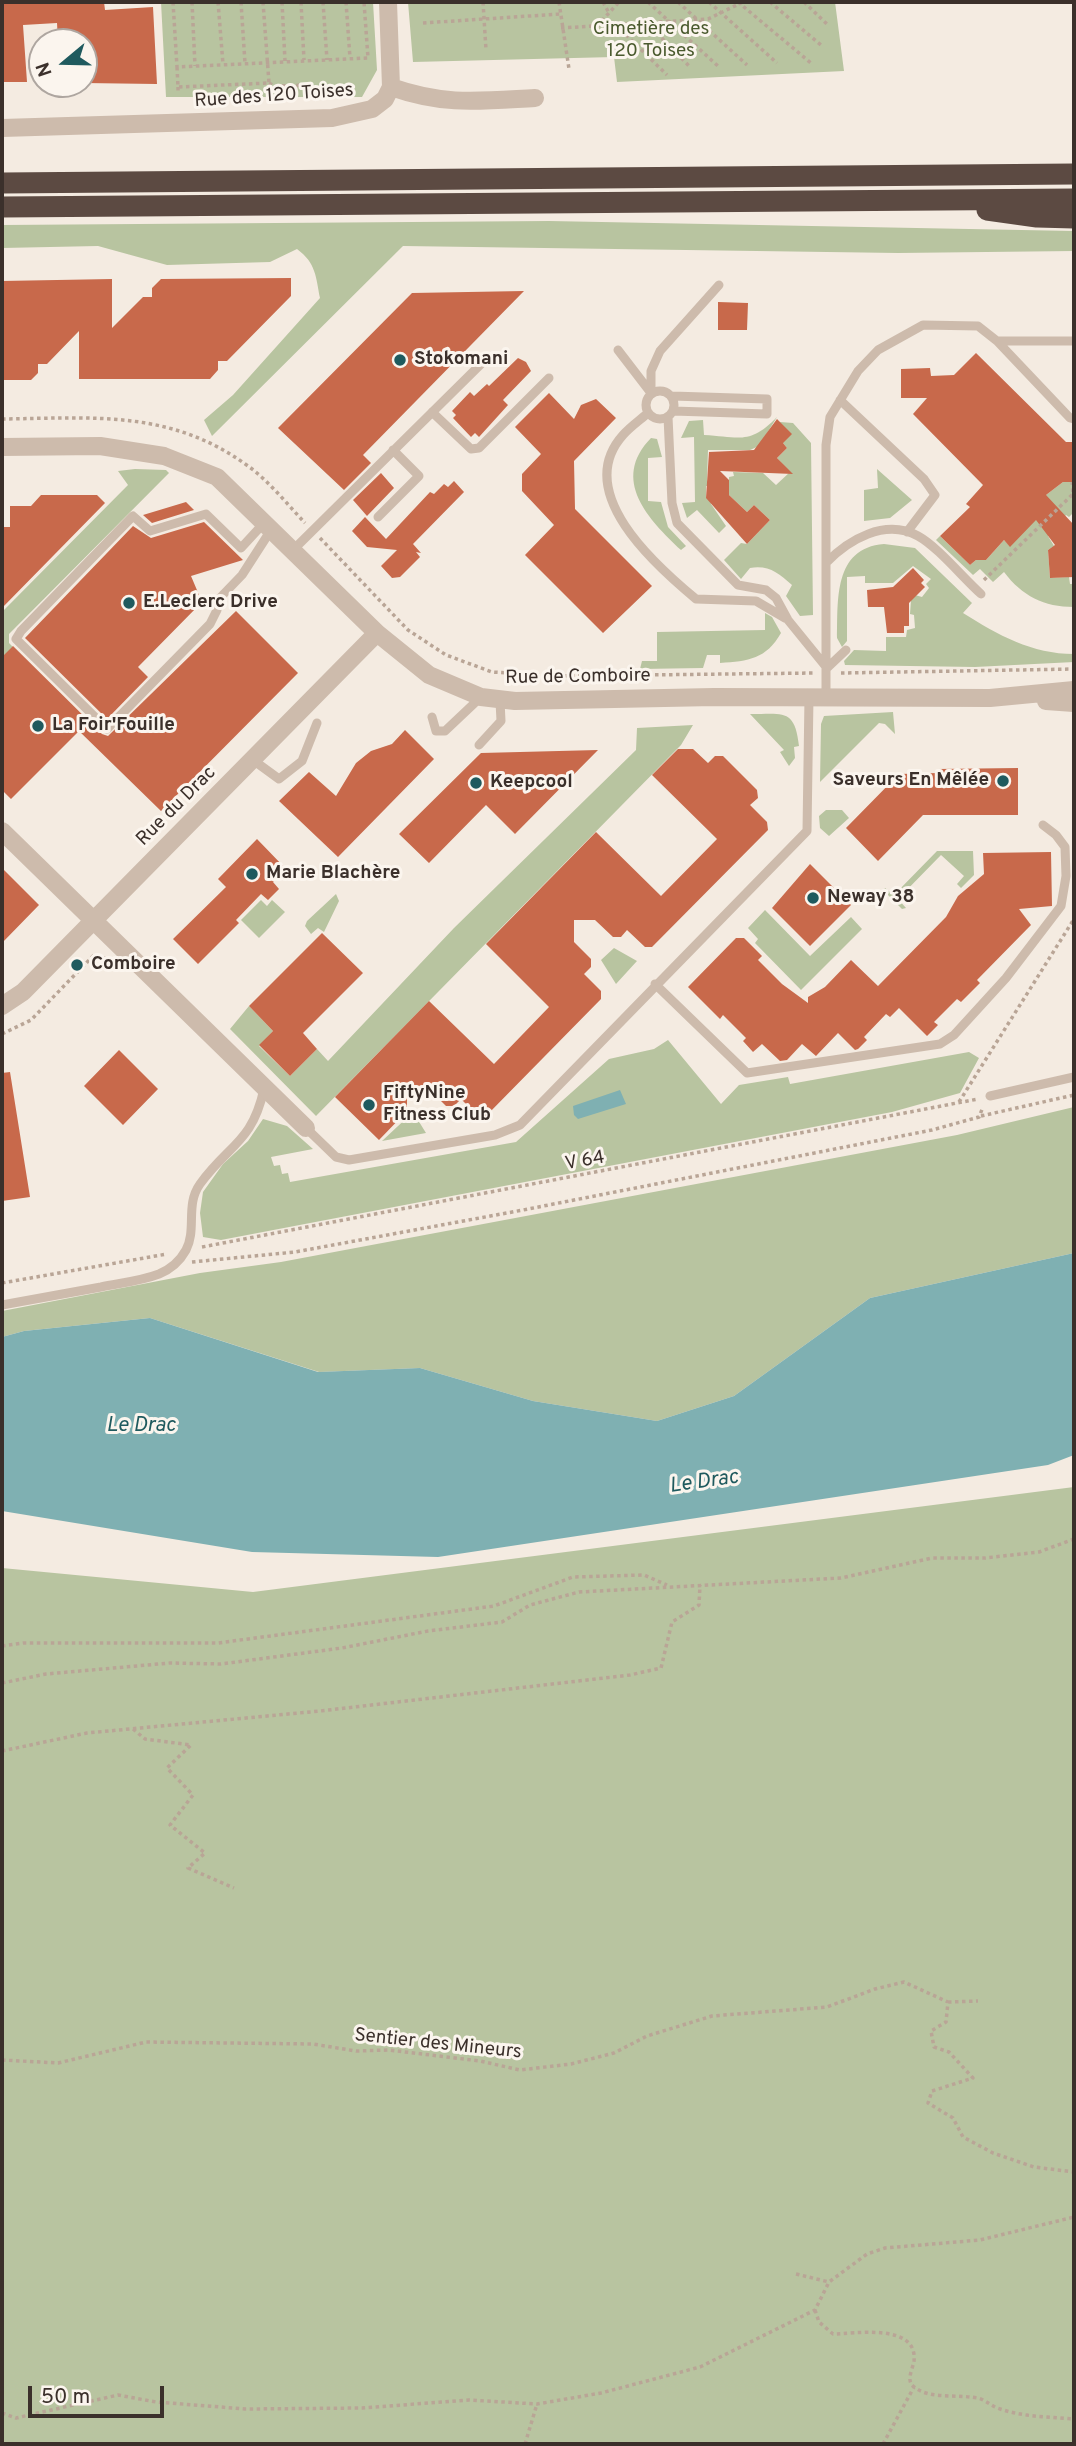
<!DOCTYPE html>
<meta charset="utf-8">
<style>
body{margin:0}
#map{position:relative;width:1076px;height:2446px;overflow:hidden;background:#f4ebe1;font-family:Overpass,sans-serif}
canvas{display:block}
.frame{position:absolute;inset:0;border:4px solid #3b302b;pointer-events:none}
.north{position:absolute;left:28px;top:28px;width:70px;height:70px;box-sizing:border-box;background:#fbf5ee;border:2px solid #aea6a0;border-radius:50%;rotate:251deg;font-size:19px;font-weight:700;line-height:28px;text-align:center;color:#3b302b}
.north::after{content:'';display:block;margin:auto;width:24px;height:32px;background:#1f5a5e;clip-path:polygon(50% 0,100% 100%,50% 72%,0 100%)}
.scale{position:absolute;left:28px;top:2386px;width:136px;height:32px;box-sizing:border-box;border:4px solid #3b302b;border-top:0;padding-left:9px;font-size:21px;line-height:24px;white-space:nowrap;color:#3b302b;-webkit-text-stroke:5px #fbf5ee;paint-order:stroke}
</style>
<div id="map">
<canvas width="1076" height="2446"></canvas>
<div class="frame"></div>
<div class="north">N</div>
<div class="scale">50 m</div>
</div>
<script>
const g = document.querySelector('canvas').getContext('2d');
g.lineJoin = 'round';
function paint(path, color) { g.fillStyle = color; g.fill(path, 'evenodd'); }
function stroke(path, color, width, dash) { g.strokeStyle = color; g.lineWidth = width; g.lineCap = dash ? 'butt' : 'round'; g.setLineDash(dash || []); g.stroke(path); }
function drawText(font, color, halo, rows, align = 'center') {
  g.font = font + ' Overpass,sans-serif'; g.lineWidth = 6; g.setLineDash([]); g.textBaseline = 'middle'; g.strokeStyle = halo; g.fillStyle = color; for (const [text, x, y, turn = 0] of rows) {
    g.save(); g.translate(x, y); g.rotate((+turn || 0) * Math.PI / 180); g.textAlign = isNaN(turn) ? turn : align; if (halo) g.strokeText(text, 0, 0); g.fillText(text, 0, 0); g.restore();
  }
}
paint(new Path2D(`
 M161 2H373L377 70 362 97H166Z
 M408 2H835L844 71 617 82 614 57 413 62Z
 M549 221 1074 231V251L898 253 403 246 212 436 204 420 233 395 320 298C316 277 316 263 297 249L270 262 167 265 98 246 2 248V225Z
 M777 417 759 446 750 450H708L707 480 711 486H706V498H710L711 504 726 526 719 533 697 510 687 518 682 503 695 502 694 437 681 438 689 421 703 420 704 435C740 437 750 445 777 417Z
 M780 422 793 423 811 443 813 615 800 616 786 596 792 585C778 573 769 565 750 568L741 579 724 560 741 543 747 544 770 520 754 505 747 512 729 495V477L734 476 733 472 763 473 776 485 790 472 777 458 787 448 783 443Z
 M651 438 657 439 662 457 648 458V501L661 502 668 527 686 546 681 550C649 520 610 480 651 438Z
 M135 469 166 470 169 473 9 634V643L79 714 70 721 2 654V612L128 485 118 471Z
 M877 469 912 500 890 518 864 521V490L878 488Z
 M1063 482H1074V512L1069 517 1066 515 1048 536 1054 546 1048 550 1050 578 1069 577 1070 584H1074V607C1044 607 1022 596 1004 572L993 582 980 569 973 575 936 540 940 536 970 565 976 560H986L1004 540 1010 546 1046 495Z
 M884 544 915 548 972 603 963 613C998 635 1032 654 1074 654V662L975 667 845 665 844 661 854 650 886 651V637H906L907 630 915 628 914 615 910 614 911 600 915 595 922 597 929 588 926 584 931 579 913 566 893 583H865V576L847 577V641L842 647 837 638C838 601 833 548 884 544Z
 M765 613 772 617 781 633C766 659 749 661 720 663V655H707L703 668 640 669 642 661H657V632L765 630Z
 M893 712 895 734 885 724 879 723 820 782 821 724 824 716Z
 M750 714C783 714 795 708 799 746L794 747 795 758 789 766 780 752 784 750Z
 M693 725 681 745 316 1116 230 1029 249 1006 273 1031 259 1046 290 1076 317 1049 328 1061 454 928 636 750 637 728Z
 M826 810H842L849 818 829 836 820 828 819 816Z
 M937 851H973L974 875 961 888 957 884 964 876 941 855 898 899 906 908 902 909 884 891 885 888 894 895Z
 M336 894 339 901 324 932 318 928 311 934 305 926 307 921Z
 M261 900 267 906 272 900 285 912 259 938 241 920Z
 M765 910 810 956 851 917 862 929 801 990 755 943 758 939 748 928Z
 M614 948 637 961 616 984 601 960Z
 M668 1040 721 1104 739 1085 788 1077 790 1084 969 1052 979 1058 960 1093 892 1112 221 1240 203 1237 200 1213 203 1192 223 1164 248 1141 263 1119 287 1126 313 1149 271 1157 274 1166 280 1165 282 1174 288 1173 290 1182 516 1142 609 1059 654 1049Z
 M1074 1107V1253L870 1298 734 1396 657 1421 533 1401 420 1368 319 1372 150 1318 24 1331 2 1337V1311L200 1273 281 1262 957 1135Z
 M413 1112 426 1133 382 1141Z
 M1074 1487V2444H2V1568L253 1592Z`), '#b8c4a0');
paint(new Path2D(`
 M620 1090 626 1104 578 1119 574 1115 573 1106Z
 M1074 1253V1455L1048 1465 438 1557 252 1552 2 1511V1337L24 1331 150 1318 318 1372 420 1368 533 1401 657 1421 734 1396 870 1298Z`), '#7fb0b2');
paint(new Path2D(`
 M2 2H104L105 10 153 7 157 84 84 83V42H58L57 23 23 25 27 82H2Z
 M291 278V296L227 361H218V370L210 379H79V331L47 364H38V373L31 380H2V281L112 279V328L143 297H152V288L161 279Z
 M524 291 363 455 371 463 344 490 278 428 412 293Z
 M718 302 748 303 747 330H718Z
 M976 353 1066 442H1074V482H1063L1046 495 1074 525V577L1050 578 1048 550 1055 545 1036 520 1010 547 1004 540 986 560H976L970 565 940 536 970 507 966 504 983 485 913 414 927 398H901V369L930 368 931 376 954 375Z
 M518 358 526 362 531 371 503 400 508 405 479 437 475 433 471 437 453 418 456 415 452 411 470 392 474 396 487 384 489 386Z
 M549 393 574 419 581 405 596 399 616 418 574 461 575 509 652 586 603 633 525 555 554 525 522 491V474L541 454 515 427Z
 M777 419 792 434 783 443 787 448 777 458 793 474 720 471 729 480V495L747 512 754 505 770 520 747 544 706 498 709 452 754 450Z
 M381 473 394 488 367 516 353 500Z
 M454 481 464 492 413 544 421 553 416 552 420 557 400 577 392 578 381 566 397 550 367 547 352 531 365 517 386 539 430 492 434 494 444 484 448 487Z
 M41 495H97L105 503 2 608V527H10V506H31Z
 M186 502 194 510 152 523 143 515Z
 M204 522 243 560 191 576 202 602 138 667 148 677 107 719 25 638 133 526 151 538Z
 M913 568 924 580 921 583 925 587 909 603V626H904V633H887L884 607H868L867 590 893 587Z
 M236 611 298 673 161 811 79 731 11 799 2 790V657L13 646 102 734 108 736Z
 M405 730 434 759 338 857 279 801 309 772 336 796 356 763 371 751 392 744Z
 M678 749H693L708 763 715 756H723L757 790 758 798 750 805 767 822 768 830 652 947H645L627 930 621 937H613L595 920H574V942L591 959V967L584 974 601 991V999L486 1116H478L461 1099 454 1106H446L429 1089H407V1111L379 1140 335 1097 429 1001 494 1064 549 1007 486 944 596 832 661 896 717 839 652 775Z
 M598 750 515 834 486 805 429 863 399 834 481 753Z
 M1018 768V815H923L878 861 846 828 899 774 938 773V769Z
 M257 839 286 869 273 882 279 889 268 900 261 894 236 920 239 923 198 964 173 939 226 887 218 879Z
 M1051 852 1052 906 1019 909 1031 925 977 980 980 983 961 1002 957 999 934 1022 938 1025 927 1036 899 1008 890 1017 886 1014 864 1037 867 1040 858 1049 855 1050 838 1033 816 1056 802 1044 787 1060 780 1061 762 1044 753 1052 743 1041 746 1038 723 1015 720 1019 688 987 736 938H744L762 956 758 960 782 984 808 1003V997L825 987 851 960 878 986 946 917 958 896 984 874 983 853Z
 M810 864 851 905 810 946 772 908Z
 M2 868 39 905 2 943Z
 M322 933 363 973 303 1033 317 1049 290 1076 259 1045 273 1031 249 1006Z
 M119 1050 158 1089 123 1125 84 1086Z
 M10 1072 30 1197 2 1201V1073Z`), '#c8694b');
stroke(new Path2D(`
 M173 2 177 67 368 58 364 2
 M192 2 195 66
 M218 2 223 64
 M241 2 245 63
 M282 2 285 61
 M301 2 304 60
 M323 2 327 60
 M346 2 350 58
 M483 2 486 50
 M559 2 569 69
 M603 2 609 13
 M648 2 719 67
 M678 2 747 65
 M709 2 777 63
 M738 2 812 64
 M770 2 822 46
 M804 2 829 26
 M423 23 560 14
 M647 23 690 67
 M616 25 667 75
 M597 26 619 2
 M561 28 708 19 743 2
 M177 67 178 87 269 83 263 2
 M269 83 274 86 312 85
 M178 87V94
 M2 419C93 418 170 409 248 466 269 481 287 504 305 523
 M320 538 408 630 446 655 492 672 553 676 815 673
 M984 580 1073 494 1072 482
 M841 673 1074 669
 M2 1034 31 1020 94 955 105 958
 M959 1102 1074 919
 M981 1116 1074 1095
 M202 1247 978 1099
 M192 1262 295 1252 523 1210 932 1130 979 1117 983 1107
 M2 1283 167 1254
 M2 1646 23 1643H218L494 1606 573 1577 644 1575 667 1585
 M2 1683 46 1674 170 1663 221 1664 342 1648 428 1631 502 1622 530 1605 579 1592 841 1578 932 1558H985L1039 1552 1074 1539
 M133 1729 145 1739 191 1745 167 1768 193 1795 170 1825 205 1853 188 1868 234 1888
 M2 1751 87 1733 320 1711 630 1675 661 1668 672 1622 699 1605 700 1585
 M948 2002 978 2001
 M2 2060 58 2063 146 2042 313 2044 356 2051 389 2050 480 2061 520 2070 571 2064 614 2053 647 2036 712 2016 827 2007 875 1989 904 1982 948 2002 946 2022 931 2031 934 2047 949 2052 973 2078 932 2091 928 2103 953 2118 963 2137 993 2153 1034 2167 1074 2172
 M796 2274 829 2282
 M815 2310 819 2322 833 2334C852 2334 918 2322 914 2361 913 2368 906 2380 913 2386 929 2401 962 2393 981 2399 988 2402 993 2407 1000 2409 1024 2417 1049 2417 1074 2419
 M2 2413 16 2418 118 2395 156 2402 246 2409 362 2408 469 2400 537 2404 601 2393 700 2367 815 2310 829 2282 867 2254 885 2248 980 2240 1074 2217
 M525 2444 537 2404
 M883 2444 914 2387`), '#b9a596', 3.5, [3.5, 3.5]);
stroke(new Path2D(`
 M997 341H1074
 M618 350 651 393
 M646 405a14 14 0 1 1 28 0a14 14 0 1 1-28 0Z
 M651 393V371L660 351 719 285
 M672 396 767 399V414L673 411
 M840 400 924 479 935 495 907 532
 M432 412 471 449 479 448 549 378
 M648 413C640 420 630 427 623 435 572 492 655 565 696 599L756 601 785 618
 M668 417 672 503 677 523 738 585 766 590 776 598 788 620 827 668 846 650
 M378 517 419 476 393 450
 M264 523 241 548 206 514 150 531 133 516 21 631 16 639 107 729 210 624 217 610 216 602 242 575 271 530
 M292 551 484 361
 M826 563C848 540 885 518 918 536 938 547 963 578 981 594
 M826 697V445L830 417 858 371 878 350 923 325 978 326 997 341 1070 418 1074 419
 M432 717 436 731H445L481 697
 M479 745 501 721 500 701
 M253 760 279 779 302 761 317 723
 M655 984 747 1073 940 1044 954 1035 1006 978 1061 906 1066 876 1065 847 1056 835 1043 825
 M990 1096 1074 1077
 M306 1128 336 1157 349 1160 495 1135 520 1125 807 831 809 697
 M2 1305C35 1299 68 1293 101 1287 120 1283 141 1281 159 1274 171 1269 180 1261 186 1250 197 1229 185 1205 200 1184 229 1144 252 1143 264 1089`), '#cdbbac', 9);
stroke(new Path2D(`
 M391 87C445 106 480 101 535 98
 M2 128 332 118 372 109 385 99 391 87 388 2
 M2 447 100 446 164 456 217 477 377 633 429 675 481 697 515 701 714 697 990 698 1074 690
 M1046 701 1074 703
 M2 831 306 1128
 M2 1006 23 992 377 633`), '#cdbbac', 18);
stroke(new Path2D(`
 M2 183 1074 174
 M2 207 1074 199
 M987 210 1037 217 1074 218`), '#5c4a42', 21);
for (const [x, y, r, color] of [
 [400,360,7,"#1f5a5e"],
 [129,603,7,"#1f5a5e"],
 [38,726,7,"#1f5a5e"],
 [1003,781,7,"#1f5a5e"],
 [476,783,7,"#1f5a5e"],
 [252,874,7,"#1f5a5e"],
 [813,898,7,"#1f5a5e"],
 [77,965,7,"#1f5a5e"],
 [369,1105,7,"#1f5a5e"]
]) { const dot = new Path2D(); dot.arc(x, y, r, 0, 2 * Math.PI); g.fillStyle = color; g.fill(dot); stroke(dot, '#fbf5ee', 2.5); }
drawText('19px', '#4a5a2e', '#fbf5ee', [
 ["Cimetière des",651,30],
 ["120 Toises",651,52]
]);
drawText('19px', '#3b302b', '#fbf5ee', [
 ["Rue des 120 Toises",274,97,-4],
 ["Rue de Comboire",578,678,-1],
 ["Rue du Drac",177,807,-45],
 ["V 64",585,1162,-10],
 ["Sentier des Mineurs",438,2045,6]
]);
drawText('bold 19px', '#3b302b', '#fbf5ee', [
 ["Stokomani",414,360],
 ["E.Leclerc Drive",143,603],
 ["La Foir'Fouille",52,726],
 ["Saveurs En Mêlée",989,781,"right"],
 ["Keepcool",490,783],
 ["Marie Blachère",266,874],
 ["Neway 38",827,898],
 ["Comboire",91,965],
 ["FiftyNine",383,1094],
 ["Fitness Club",383,1116]
], 'left');
drawText('italic 21px', '#1f5a5e', '#fbf5ee', [
 ["Le Drac",141,1427],
 ["Le Drac",704,1483,-8]
]);
</script>
